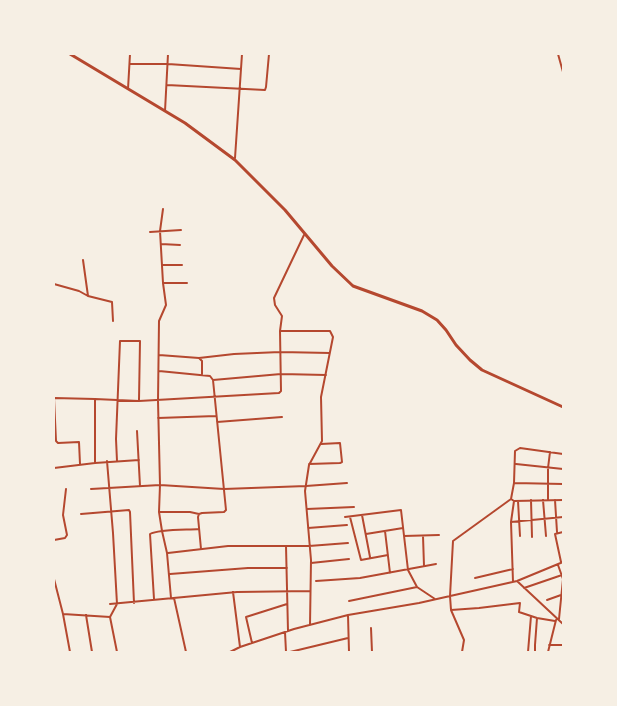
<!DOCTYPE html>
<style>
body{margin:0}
#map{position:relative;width:617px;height:706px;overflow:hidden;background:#f6efe4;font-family:Poppins,sans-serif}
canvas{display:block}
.frame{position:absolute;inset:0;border:55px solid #f6efe4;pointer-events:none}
</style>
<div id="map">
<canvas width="617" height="706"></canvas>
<div class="frame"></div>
</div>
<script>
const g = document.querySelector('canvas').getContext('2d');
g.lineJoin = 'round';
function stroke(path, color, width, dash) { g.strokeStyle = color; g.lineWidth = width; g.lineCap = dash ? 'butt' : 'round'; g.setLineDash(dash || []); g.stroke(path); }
stroke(new Path2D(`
 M558 54 563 72
 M130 64H168L241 69
 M167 85 265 90 266 87 269 54
 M128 89 130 54
 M165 111 168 54
 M235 158 242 54
 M163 209 160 231 163 283 166 305 159 321 158 401 160 485 159 512 162 531 167 553 171 598
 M150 232 181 230
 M161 244 180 245
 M83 260 88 296
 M163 265H182
 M163 283H187
 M54 284 79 291 88 296 112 302 113 321
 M280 331H330L333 337 321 397 322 441 309 465 305 491 311 560 310 625
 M159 355 199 358 202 361V374
 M199 358 234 354 280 352 330 353
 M159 371 210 376 213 380 226 510 224 512 202 513 199 514 198 517 201 549
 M213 380 281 374 326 375
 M158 418 216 416
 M217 422 282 417
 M137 431 140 486
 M107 461 113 533 117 604 110 617
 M117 461 116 439 120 341H140L139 400
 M95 463V399L139 401 279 393 281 391 280 331 282 316 275 305 274 298 304 235
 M80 464 79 442 58 443 56 441 54 398 95 399
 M309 464 340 463 342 462 340 443 321 444
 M516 464 563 469
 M54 468 95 463 139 460
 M514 483 563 484
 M91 489 160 485 224 489 306 486 347 483
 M531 500 532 537
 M543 500 546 536
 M548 500V468L550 452
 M555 500 557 532
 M514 501 563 500
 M518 501 520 536
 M307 509 354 507
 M159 512H190L199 514
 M81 514 129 510 130 512 134 603
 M362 515 370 557
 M345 517 401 510 408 570 417 587 435 599
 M350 517 361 560 388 555
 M511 522 563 517
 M308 528 347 525
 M385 531 390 573
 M366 534 403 528
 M404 536 439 535
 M423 536 424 566
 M54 540 65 538 67 535 63 515 66 489
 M286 546 288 631
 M168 553 228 546H309L348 543
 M561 562 555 534 563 532
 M311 563 349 559
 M558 565 563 579 559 619
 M170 574 248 568H287
 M475 578 513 569
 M54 579 63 614 70 652
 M316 581 360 578 436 564
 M517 581 563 624
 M513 582 511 522 514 501 511 499 514 483 515 451 520 448 563 454
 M524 588 562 575
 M233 592 240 647
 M174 598 186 652
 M154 599 150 534C159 529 187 530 199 529
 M547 600 561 595
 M349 601 417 587
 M110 604 237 592 310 591
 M451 610 479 608 520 603 519 612 537 618 555 621
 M63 614 110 617 117 652
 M86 615 92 652
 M348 615 349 652
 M371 628 372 652
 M285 632 286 652
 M252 643 246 617 287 604
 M549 645H563
 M230 652 240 647 294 629 348 615 419 603 517 581 563 562
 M290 652 348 638
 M462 652 464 640 451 610 450 596 453 541 511 499
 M528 652 531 616
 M535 652V645L537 618
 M548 652 556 620`), '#b5482f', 2);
stroke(new Path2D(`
 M70 54 185 123 235 160 285 210 332 266 353 286 422 311 437 320 446 330 456 345 470 360 482 370 563 407`), '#b5482f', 3);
</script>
